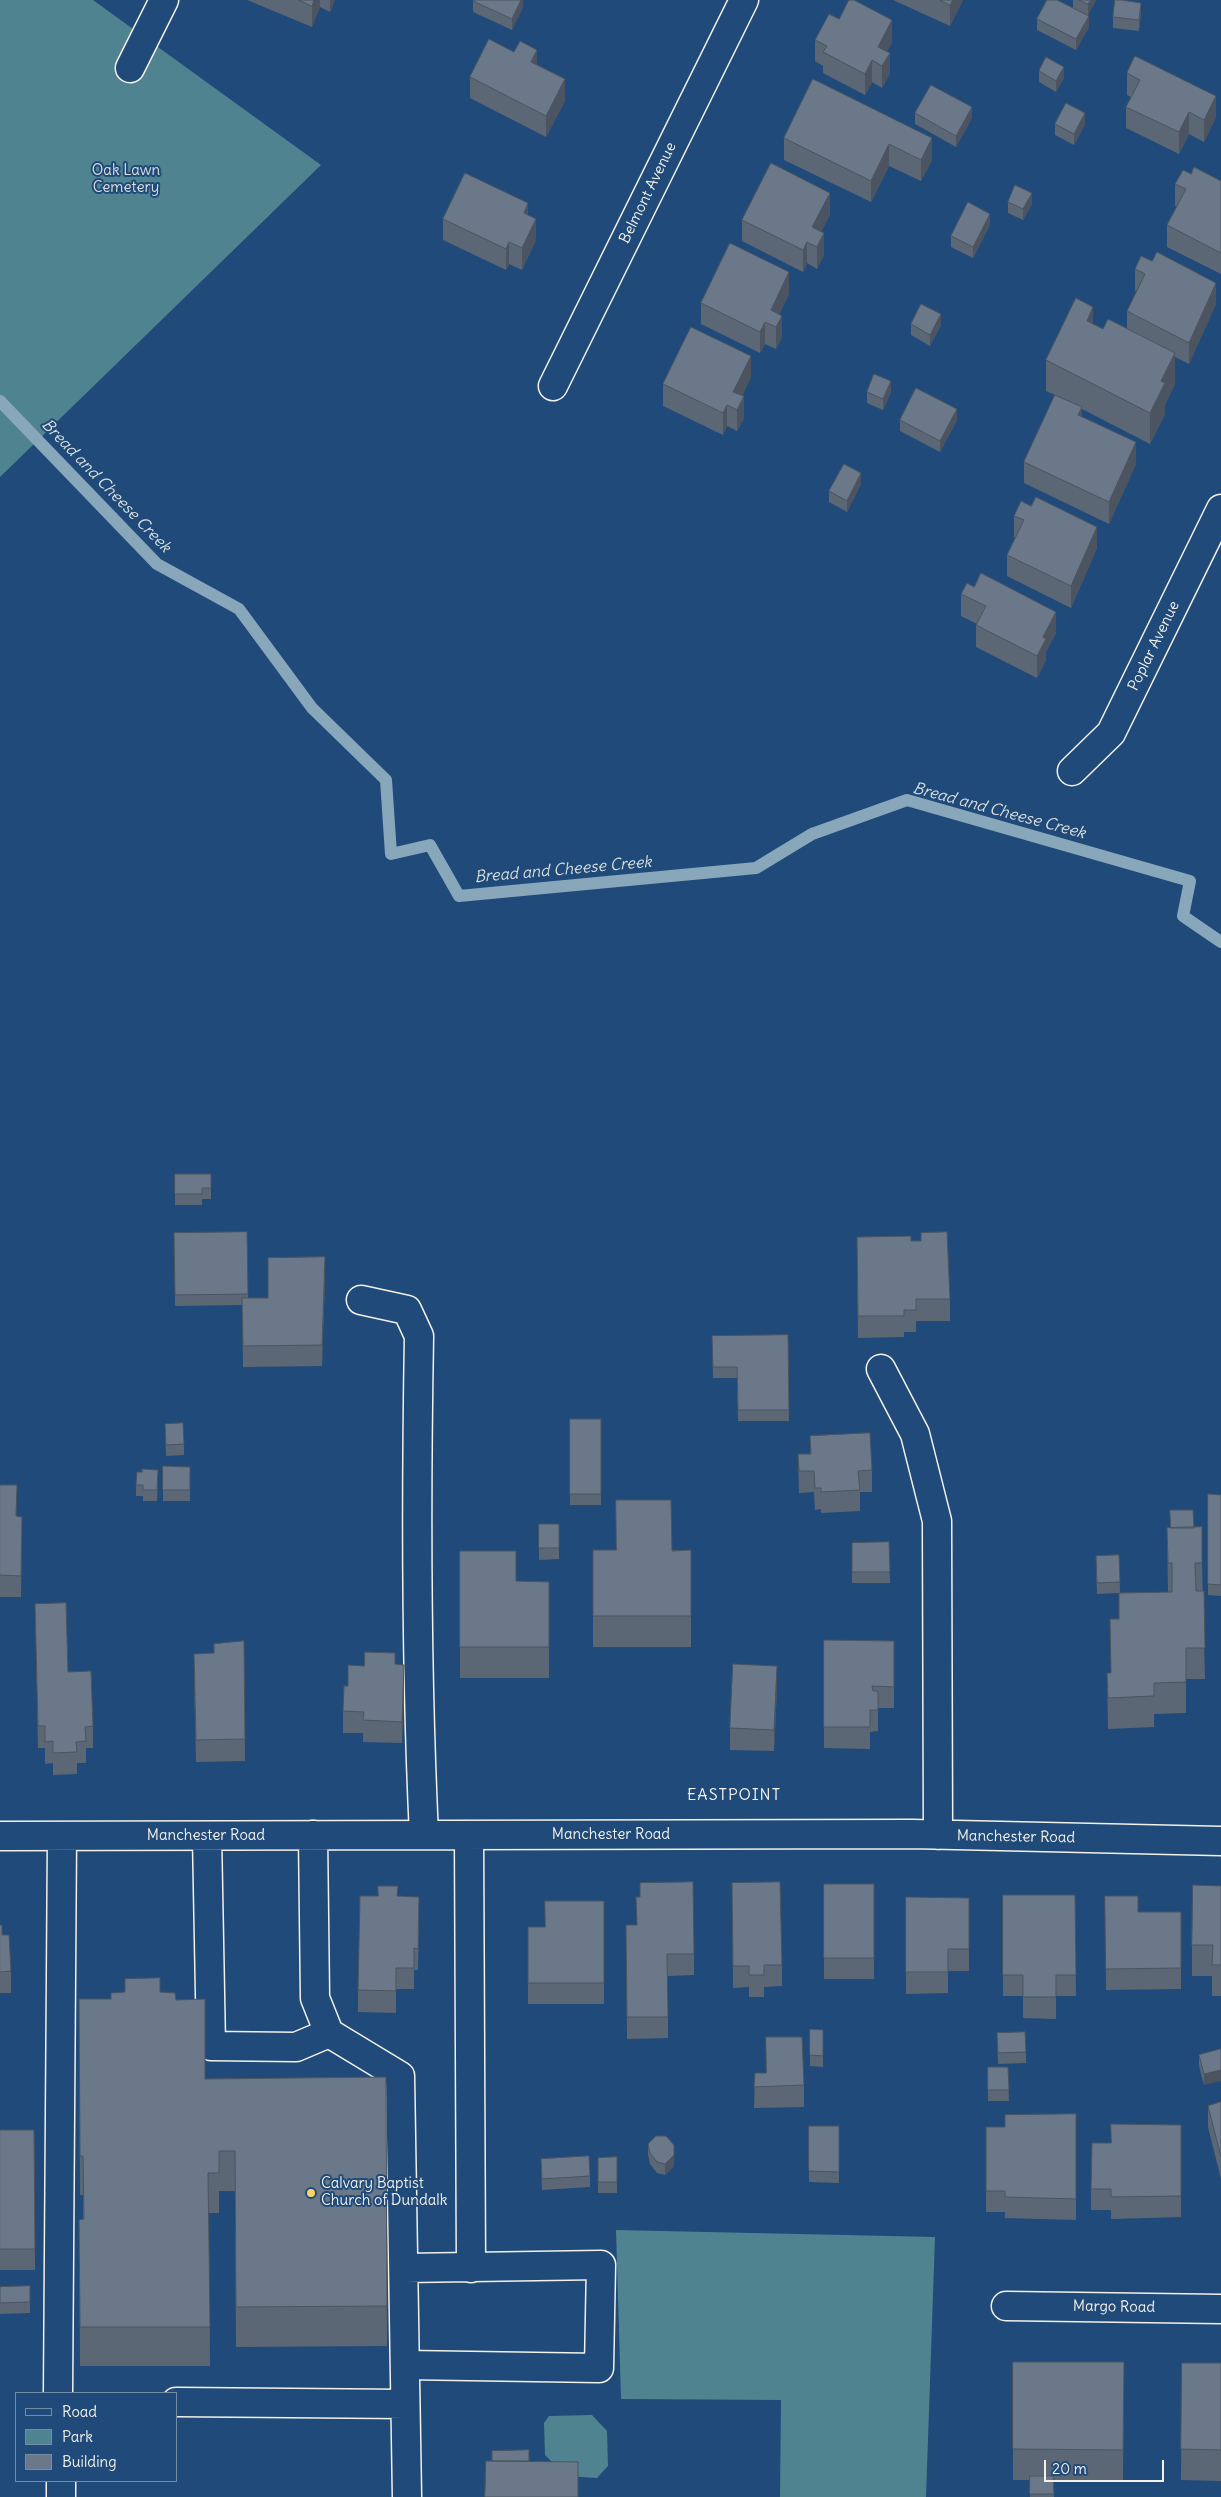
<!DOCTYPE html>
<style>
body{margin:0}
#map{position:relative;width:1221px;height:2497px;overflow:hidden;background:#1f4a7a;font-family:Delius,sans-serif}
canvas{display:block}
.legend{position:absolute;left:15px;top:2392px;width:162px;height:90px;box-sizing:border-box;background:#1f4a7a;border:1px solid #748da6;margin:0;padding:6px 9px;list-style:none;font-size:15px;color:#f4f1e8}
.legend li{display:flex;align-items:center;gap:10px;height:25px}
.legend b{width:25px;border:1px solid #748da6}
.scale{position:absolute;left:1044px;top:2460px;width:120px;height:22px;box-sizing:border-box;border:2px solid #f4f1e8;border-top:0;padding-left:6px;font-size:15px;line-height:18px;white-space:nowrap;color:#f4f1e8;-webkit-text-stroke:4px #1f4a7a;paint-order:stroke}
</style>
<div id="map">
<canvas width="1221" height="2497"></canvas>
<ul class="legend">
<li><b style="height:6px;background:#1f4a7a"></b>Road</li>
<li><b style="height:14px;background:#508390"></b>Park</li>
<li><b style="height:14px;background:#6b7889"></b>Building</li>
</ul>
<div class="scale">20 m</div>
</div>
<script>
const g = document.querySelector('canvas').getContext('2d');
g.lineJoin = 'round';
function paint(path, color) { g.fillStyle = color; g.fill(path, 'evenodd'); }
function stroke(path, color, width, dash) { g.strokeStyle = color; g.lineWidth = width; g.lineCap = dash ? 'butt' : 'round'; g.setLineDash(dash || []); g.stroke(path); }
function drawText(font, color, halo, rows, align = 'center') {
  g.font = font + ' Delius,sans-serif'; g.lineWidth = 4; g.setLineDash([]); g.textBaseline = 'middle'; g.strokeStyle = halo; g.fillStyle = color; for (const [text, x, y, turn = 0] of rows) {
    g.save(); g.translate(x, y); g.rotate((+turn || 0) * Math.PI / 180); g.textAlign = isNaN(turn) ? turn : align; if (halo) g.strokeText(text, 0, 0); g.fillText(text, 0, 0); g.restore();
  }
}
paint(new Path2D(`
 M0 0H93L321 165 0 477Z
 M616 2230 935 2237 926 2497H780L781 2400 621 2399Z
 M592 2415 607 2431 608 2466 597 2478 566 2476 545 2455 544 2423 549 2416Z`), '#508390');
stroke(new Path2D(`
 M0 401 157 564 239 609 312 708 386 780 391 854 430 845 459 896 756 868 812 834 907 800 1190 881 1183 916 1221 942`), '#88a7ba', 12);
const minor = new Path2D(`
 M130 68 164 0
 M553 386 744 0
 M1072 771 1111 733 1221 509
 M361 1300 407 1310 419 1336C416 1502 416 1669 424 1835
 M881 1369 915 1434 937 1521 938 1835
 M313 1835 315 1998 329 2033 400 2076 407 2497
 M469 1835 471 2268
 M0 1836 912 1834 1221 1841
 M207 1836 211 2046 296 2047 329 2033
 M405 2268 601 2265 599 2368 406 2365
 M1006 2306 1221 2309
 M58 2393 62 1836
 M176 2402 405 2404
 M61 2481V2497`);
stroke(minor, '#f4f1e8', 31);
stroke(minor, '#1f4a7a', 28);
paint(new Path2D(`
 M247 0H335L330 12 320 7 312 27Z
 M523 0V7L512 30 473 12V1Z
 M893 0H963L950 26Z
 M1073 0H1096L1088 15 1089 27 1076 50 1037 30V19L1073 8Z
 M1141 14 1139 31 1113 28V17Z
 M815 40 892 42 887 51 890 74 882 88 872 82 865 95 823 73V66L815 61Z
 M537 65 565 101 546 137 470 98V77Z
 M1039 71 1064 78 1056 92 1039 82Z
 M1127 73 1216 117 1204 142 1189 134 1179 154 1126 128V107L1131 97 1127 95Z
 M813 79 932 160 921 181 889 166 871 202 784 160V138Z
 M915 113 972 118 956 147 915 124Z
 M1055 124H1085L1074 145 1055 135Z
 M1191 174 1221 181V274L1167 247V225L1177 206H1175V184Z
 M1008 202 1032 204 1023 220 1008 213Z
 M830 214 821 232 824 255 817 269 807 263 803 272 742 241V220Z
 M528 215 536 240 522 270 509 264 506 270 443 240V219Z
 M990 225 973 258 951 247V236Z
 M1135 269 1216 304 1189 364 1175 357V384L1165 405V414L1150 444 1082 409V417L1136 464 1109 524 1024 483V462L1055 395 1046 391V360L1093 324 1103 329H1127V311L1137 291H1135Z
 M789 294 779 314 782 337 776 349 765 344 760 353 701 324V303Z
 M911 324 941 325 930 346 911 335Z
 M751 377 742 396 744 418 737 431 727 426 723 435 663 406V384Z
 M867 392H891L883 410 867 403Z
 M900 420H957L940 452 900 431Z
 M861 484 847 512 829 502V491Z
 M1014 516 1097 548 1071 608 1007 576V555L1015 538 1014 537Z
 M961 594 1056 633 1046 652V660L1037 678 976 647V625L977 624 961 616Z
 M175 1174H211V1199H202V1205H175Z
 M247 1232 248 1298H268L325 1279 322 1366 243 1367 242 1305 175 1306 174 1233Z
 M911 1241 950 1299V1321H916V1332H904V1337L858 1338 857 1259Z
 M788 1335 789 1421H738L737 1378H713L712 1336Z
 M570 1419H601V1505H570Z
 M165 1424 184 1444V1455L166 1456Z
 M810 1436 872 1470V1492H860V1511L821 1513V1509L815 1510 814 1492 799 1493 798 1454H810Z
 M163 1466 190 1467V1501H163Z
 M158 1481 157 1501H143V1496H136V1485Z
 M0 1485 17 1517 22 1538 21 1597H0Z
 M1208 1494 1221 1495V1596L1208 1595Z
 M1170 1510 1194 1528 1202 1563 1205 1679H1186V1713L1154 1714V1727L1108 1729 1107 1673H1111L1119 1619V1593L1097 1594 1096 1567 1119 1555 1120 1593 1168 1592 1167 1528H1170Z
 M539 1524H559V1559L539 1560Z
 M889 1542 890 1583H852V1543Z
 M593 1550H691V1647H593Z
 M460 1551 516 1581 549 1582V1678H460Z
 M35 1604 68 1672 93 1726V1748H86V1763H77V1774L53 1775V1763L45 1764V1748H38Z
 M824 1640 894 1641V1708H878V1731L870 1732V1749L824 1748Z
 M244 1641 245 1761 196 1762 194 1675 214 1653Z
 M395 1664 404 1686 402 1743 363 1742V1733H343V1711L348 1686 364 1666Z
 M777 1688 774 1751 730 1750V1728Z
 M732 1883 782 1965V1986L764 1987V1997H749V1987L733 1988Z
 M824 1884H874V1979H824Z
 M1221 1886V1996H1212V1976H1192V1945Z
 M1003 1895H1075L1076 1996H1056V2019L1023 2018V1996H1003Z
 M398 1896 419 1918 418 1970H414V1989H396V2013L358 2012V1990Z
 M1105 1896 1138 1912H1181V1989L1106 1990Z
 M906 1897 969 1898V1971H948V1993L906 1994Z
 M604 1901V2004H528V1927H545Z
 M0 1925 2 1935 11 1971V1993H0Z
 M626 1925 694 1954V1975L668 1976V2038L627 2039Z
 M160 1992 176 2000 205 2079 386 2077 387 2346 236 2347 235 2191H219V2213H209L210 2366H80L79 2220 83 2219V2195H80L79 1999H111Z
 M823 2030V2067L810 2066V2055Z
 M997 2033 1026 2052V2063L998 2064Z
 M766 2037 804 2085V2107L754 2108 755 2073H766Z
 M1221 2049 1204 2085 1199 2066V2055Z
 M988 2067H1008L1009 2101H988Z
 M1221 2102V2179L1208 2127V2106Z
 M1076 2114V2220L1005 2218V2212H986V2127H1005Z
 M1181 2125V2217L1111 2219V2210H1091V2189L1111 2143Z
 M809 2126H839V2183L809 2182Z
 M0 2130H34L35 2270H0Z
 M648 2144 674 2166 665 2175 657 2173 650 2164 648 2155Z
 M617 2157V2193H598V2158Z
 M541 2159 590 2176V2187L542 2190Z
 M30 2286V2313L0 2314V2287Z
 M1013 2362H1124L1123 2481 1053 2480 1054 2497H1030V2480H1013Z
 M1182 2363H1221V2481L1181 2480Z`), '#5c6776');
paint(new Path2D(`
 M314 0H320V7L312 27V6Z
 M330 0H335L330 12Z
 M521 0H523V7L512 30V19Z
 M953 0H963L950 26V5Z
 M1091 0H1096L1088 15V4Z
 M1141 3V14L1139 31V20Z
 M1089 16V27L1076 50V39Z
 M892 20V42L880 65 878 47Z
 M537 50V71L531 62Z
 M890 53V74L882 88V66Z
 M872 60V82L865 95V74Z
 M1064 67V78L1056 92V81Z
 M565 79V101L546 137V116Z
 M1216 96V117L1204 142V120Z
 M972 107V118L956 147V136Z
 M1189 112V134L1179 154V132Z
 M1085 113V124L1074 145V134Z
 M932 138V160L921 181V160Z
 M889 144V166L871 202V181Z
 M830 193V214L814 246 812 227Z
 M1032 193V204L1023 220V209Z
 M528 203V225L524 213Z
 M990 214V225L973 258V247Z
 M536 219V240L522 270V248Z
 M824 233V255L817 269V247Z
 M509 242V264L506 270V249Z
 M807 242V263L803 272V250Z
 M789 272V294L774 326 771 310Z
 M1216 283V304L1189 364V343Z
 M1093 307V338L1087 321Z
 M941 314V325L930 346V335Z
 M782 316V337L776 349V327Z
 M765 322V344L760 353V332Z
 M1175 353V384L1165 405V414L1150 444V413L1161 381Z
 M751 356V377L736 409 733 392Z
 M891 381V392L883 410V399Z
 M744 396V418L737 431V410Z
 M727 405V426L723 435V413Z
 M1082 407V429L1078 415Z
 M957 409V420L940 452V441Z
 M1136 442V464L1109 524V502Z
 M861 473V484L847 512V501Z
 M1097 527V548L1071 608V586Z
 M1056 612V633L1046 652V660L1037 678V656L1043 637Z
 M325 1257V1279L322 1366V1345Z
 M404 1665V1686L402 1743V1722Z
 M777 1666V1688L774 1751V1730Z
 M1221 2070V2081L1204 2085V2074Z
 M674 2155V2166L665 2175V2164Z`), '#4b5460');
const building = new Path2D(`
 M299 0H314L312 6Z
 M474 0H521L512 19 473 1Z
 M849 0H854L892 20 878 47 890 53 882 66 872 60 865 74 823 52 827 46 815 40 829 14 839 19Z
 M940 0H953L950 5Z
 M1047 0H1057L1089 16 1076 39 1037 19Z
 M1079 0H1091L1088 4Z
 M1115 0H1121L1141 3 1139 20 1113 17Z
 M489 39 514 52 520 41 537 50 531 62 565 79 546 116 470 77Z
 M1135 56 1216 96 1204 120 1189 112 1179 132 1126 107 1140 80 1127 73Z
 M1046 57 1064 67 1056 81 1039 71Z
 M813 79 932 138 921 160 889 144 871 181 784 138Z
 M931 85 972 107 956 136 915 113Z
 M1066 103 1085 113 1074 134 1055 124Z
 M771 163 830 193 812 227 824 233 817 247 807 242 803 250 742 220Z
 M1194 167 1221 181V253L1167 225 1186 189 1175 184 1183 170 1191 174Z
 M465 173 528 203 524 213 536 219 522 248 509 242 506 249 443 219Z
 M1015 185 1032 193 1023 209 1008 202Z
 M968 202 990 214 973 247 951 236Z
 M730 243 789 272 771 310 782 316 776 327 765 322 760 332 701 303Z
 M1157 252 1216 283 1189 343 1127 311 1145 274 1135 269 1141 256 1152 261Z
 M1076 298 1093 307 1087 321 1103 329 1108 319 1175 353 1161 381 1165 383 1150 413 1046 360Z
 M921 304 941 314 930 335 911 324Z
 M691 327 751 356 733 392 744 396 737 410 727 405 723 413 663 384Z
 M874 374 891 381 883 399 867 392Z
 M916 388 957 409 940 441 900 420Z
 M1055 395 1082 407 1078 415 1136 442 1109 502 1024 462Z
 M844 464 861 473 847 501 829 491Z
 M1036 497 1097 527 1071 586 1007 555 1024 520 1014 516 1021 501 1031 506Z
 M981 573 1056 612 1043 637 1046 639 1037 656 976 625 986 606 961 594 967 583 974 587Z
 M175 1174H211V1188H202V1194H175Z
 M247 1232 248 1294 175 1295 174 1233Z
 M947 1232 950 1299H916V1310H904V1316H858L857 1237 911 1236V1241H921V1233Z
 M325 1257 322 1345 243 1346 242 1298H268V1258Z
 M788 1335 789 1410H738L737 1367H713L712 1336Z
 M570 1419H601V1494H570Z
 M183 1423 184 1444 166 1445 165 1424Z
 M870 1433 872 1470 858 1471 860 1490 821 1492V1488H815L814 1471H799L798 1454H811L810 1436Z
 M163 1466 190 1467V1490H163Z
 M142 1469 158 1470 157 1490H143V1485H136L137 1472H142Z
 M0 1485H17L16 1516 22 1517 21 1576 0 1575Z
 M1208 1494 1221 1495V1585L1208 1584Z
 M616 1500H671L672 1551 691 1550V1616H593V1550H616Z
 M1170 1510H1193L1194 1528H1171Z
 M539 1524H559V1548H539Z
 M1202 1527V1563H1195L1196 1591H1204L1205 1648H1186V1682L1154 1683V1696L1108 1698 1107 1673H1111L1110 1619H1119V1593L1172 1592V1563H1168L1167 1528Z
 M889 1542 890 1572H852V1543Z
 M460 1551H516V1581L549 1582V1647H460Z
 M1119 1555 1120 1582 1097 1583 1096 1556Z
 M66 1603 68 1672 91 1671 93 1726 85 1727 86 1741 76 1742 77 1752 53 1753V1741L45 1742V1726H38L35 1604Z
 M824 1640 894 1641V1687L872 1686 873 1691H878V1710H870V1727H824Z
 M244 1641 245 1739 196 1740 194 1654 214 1653V1644Z
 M365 1652 395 1653V1664L404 1665 402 1722 363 1720 364 1712 343 1711 344 1686H348V1665L364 1666Z
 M733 1664 777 1666 774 1730 730 1728Z
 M693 1882 694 1954H667L668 2017H627L626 1925H637L636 1897H640V1883Z
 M780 1882 782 1965H764V1975H749V1966H733L732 1883Z
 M824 1884H874V1958H824Z
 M1193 1885 1221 1886V1965H1212L1213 1945H1192Z
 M378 1886H398L397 1896 419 1897 418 1949 414 1948V1968H396V1991L358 1990 360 1896H378Z
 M1003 1895H1075L1076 1975H1056V1997H1023V1975H1003Z
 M1105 1896H1138V1912H1181V1968L1106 1969Z
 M906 1897 969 1898V1949H948V1972H906Z
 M545 1901H604V1983H528V1927H545Z
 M0 1925H2V1935H9L11 1971 0 1972Z
 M160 1978V1992L175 1993 176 2000 205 1999V2079L386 2077 387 2306 236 2307 235 2151H219V2173H208L210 2327H80L79 2220 84 2219 83 2156H80L79 1999H111V1993L125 1992V1979Z
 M810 2029 823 2030V2056L810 2055Z
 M1025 2032 1026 2052 998 2053 997 2033Z
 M766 2037H802L804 2085 754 2087 755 2073H766Z
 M1221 2049V2070L1204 2074 1199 2055Z
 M988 2067H1008L1009 2090H988Z
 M1221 2102V2157L1208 2106Z
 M1076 2114V2199L1005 2197V2191H986V2127H1005V2115Z
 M1111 2124 1181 2125V2196L1111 2197V2189H1091L1092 2143H1111Z
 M809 2126H839V2172L809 2171Z
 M0 2130H34L35 2249H0Z
 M656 2136H666L674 2145V2155L665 2164 657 2162 650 2153 648 2144Z
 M589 2156 590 2176 542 2179 541 2159Z
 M617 2157V2182H598V2158Z
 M30 2286V2302L0 2303V2287Z
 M1013 2362H1124L1123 2450 1013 2449Z
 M1182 2363H1221V2450L1181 2449Z
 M529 2450V2461H492V2451Z
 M486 2461 578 2462V2497H485Z
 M1030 2476H1053L1054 2494H1030Z`);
paint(building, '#6b7889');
stroke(building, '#4b5460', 1);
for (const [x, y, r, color] of [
 [311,2193,5,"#ffd166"]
]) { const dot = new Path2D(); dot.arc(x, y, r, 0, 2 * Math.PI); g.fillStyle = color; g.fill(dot); stroke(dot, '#1f4a7a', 2); }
drawText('15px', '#dbe0db', '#1f4a7a', [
 ["Oak Lawn",126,171],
 ["Cemetery",126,188]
]);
drawText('15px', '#f4f1e8', '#1f4a7a', [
 ["Belmont Avenue",648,193,-64],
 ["Poplar Avenue",1154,646,-64],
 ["Manchester Road",611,1835],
 ["Manchester Road",206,1836],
 ["Manchester Road",1016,1837,1],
 ["Margo Road",1114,2307,1]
]);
drawText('15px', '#f4f1e8', '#1f4a7a', [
 ["Calvary Baptist",321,2184],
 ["Church of Dundalk",321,2201]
], 'left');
drawText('italic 16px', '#d9dfdd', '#1f4a7a', [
 ["Bread and Cheese Creek",106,486,46],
 ["Bread and Cheese Creek",999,811,15],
 ["Bread and Cheese Creek",563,870,-5]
]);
g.letterSpacing = '1px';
drawText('16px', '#f4f1e8', '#1f4a7a', [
 ["EASTPOINT",734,1795]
]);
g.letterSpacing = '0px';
</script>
